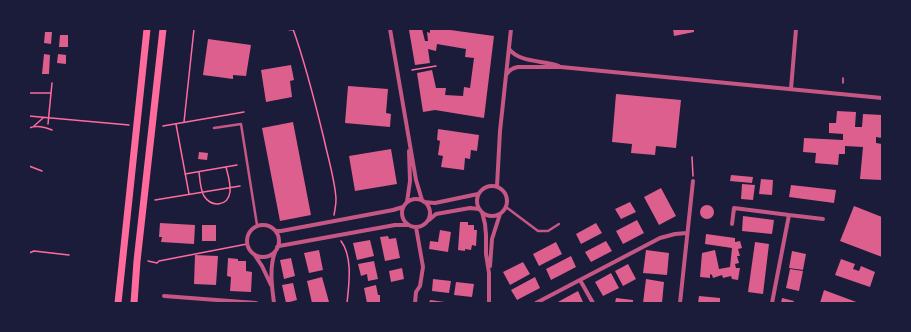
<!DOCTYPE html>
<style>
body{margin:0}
#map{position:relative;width:911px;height:332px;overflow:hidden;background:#1b1b3a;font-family:Karla,sans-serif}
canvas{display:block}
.frame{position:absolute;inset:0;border:30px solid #1b1b3a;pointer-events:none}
</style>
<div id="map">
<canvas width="911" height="332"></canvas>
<div class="frame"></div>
</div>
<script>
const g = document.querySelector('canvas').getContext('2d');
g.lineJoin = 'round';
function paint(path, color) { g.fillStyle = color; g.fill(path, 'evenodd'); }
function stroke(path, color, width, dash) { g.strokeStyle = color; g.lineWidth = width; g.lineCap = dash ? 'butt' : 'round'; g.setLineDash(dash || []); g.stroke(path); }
paint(new Path2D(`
 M415 29H422L425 41H428L427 32 430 33V29H443L494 36 484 118 435 110 423 112 417 73 432 70 436 88H446L445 95 463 96 464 87 470 88 474 58 465 57 466 49 437 44 436 51 428 49 430 63 415 65 409 30Z
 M673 29H694V32L674 36Z
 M45 32H52L51 44 44 43Z
 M60 35H68V47H59Z
 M208 39 251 45 246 76 233 75V79L203 75Z
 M44 54 50 55 49 74H42Z
 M58 54 66 55V64L57 63Z
 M291 65 294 80 290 81 292 97 266 102 261 70Z
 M348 86 388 89 386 113 391 114 390 127 345 123Z
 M616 94 681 100 676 148 656 146 655 155 631 153 632 144 612 142Z
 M837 111 856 112 855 127H862L863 114 882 115V138L876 137V143L882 144V180L860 179 863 147 845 146V154H839L838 165 815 163 816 153 803 152 804 138 843 140V134L829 133V123H836Z
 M293 122 311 215 280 221 262 128Z
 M438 129 479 135 477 151 471 150 470 159 465 158 464 170 441 167 443 156 438 155 440 141 437 140Z
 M391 149 397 184 355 191 349 156Z
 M199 152 208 153 207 160 198 159Z
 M731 175 753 177 752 183 730 181Z
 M761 179 773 180 772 195 759 194Z
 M742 184 755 185 753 200 741 199Z
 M791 185 836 190 834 203 789 197Z
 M661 188 676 216 659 225 644 197Z
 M630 202 636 212 621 219 615 209Z
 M700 212a7 7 0 1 1 14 0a7 7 0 1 1-14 0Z
 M854 206 882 217V257L840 241Z
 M743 216 774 220 772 234 742 231Z
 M637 220 644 233 623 244 616 231Z
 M460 222H468V225H474V230H477L476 246 472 245 471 250 465 249V251L458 250Z
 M160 223 195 225 194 244 161 242 162 237H159Z
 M596 223 602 233 581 244 576 234Z
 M202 225H216V241H202Z
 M440 230 451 232 448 252 429 249 430 241 438 242Z
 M706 234 735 238V242L740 241 742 248 738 249 740 256H737L739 263 735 264 736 268H740L738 280 732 279 731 276 723 278 722 275 713 278 712 275 710 274V278L700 277 702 253 715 250 719 269 730 267 732 248 705 244Z
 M388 236 389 239 396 238 400 258 385 261 380 237Z
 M370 240 374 256 357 260 353 243Z
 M606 241 612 251 591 262 585 252Z
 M556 242 562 254 539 266 533 254Z
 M755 242 769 244 763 294 748 292Z
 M319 250 323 270 309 273 304 253Z
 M646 250 669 253 667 275 643 273Z
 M792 251 806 254 803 270 789 268Z
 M195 255 218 256 216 285 194 284Z
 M571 256 576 267 551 280 546 269Z
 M228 258 238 259V261H246V271L252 272 251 292 230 291 231 277 227 276Z
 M291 258 295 276 284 279 280 260Z
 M841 259 855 264 853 269 859 271 861 266 875 272 870 287 835 275Z
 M374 261 378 279 368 281 367 274 361 276 358 264Z
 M523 262 530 274 510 285 503 272Z
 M628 264 636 279 623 286 615 271Z
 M402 268 404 279 391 282 389 271Z
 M790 269 803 271 799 291 786 288Z
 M611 273 619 288 603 296 595 282Z
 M322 277 329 302 312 303 307 281Z
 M535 277 540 288 517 300 511 290Z
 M433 279 451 281 449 293 432 291Z
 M646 279 664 282 662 303H643Z
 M456 282 474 284 472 297 454 295Z
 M293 283 297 300 286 303 282 285Z
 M376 285 378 295H380V303H367L364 288Z
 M824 290 859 303H820Z
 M578 291 583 302 581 303H556Z
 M699 296 720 298V303H698Z
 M616 298 633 300V303H615Z
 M782 298 794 301 793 303H781Z
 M430 300 445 302V303H429Z`), '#dd5f8e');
stroke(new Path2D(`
 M285 29 293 30
 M293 29C306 65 315 102 324 139 328 158 335 180 336 199 336 204 335 210 334 215
 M412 70 436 66
 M843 83V78
 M29 93H51
 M29 116 129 125
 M184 122 194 29
 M48 124 52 83
 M176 124 189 194
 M34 126 43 118
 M163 126 244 112
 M29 128C37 125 44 127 52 130
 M692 157 693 176
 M29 166 42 171
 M199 172C200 179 200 189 204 196 212 208 228 206 230 192 231 184 228 175 226 167
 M185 174 237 165
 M155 200 240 186
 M341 241C353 257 349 284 347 303
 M29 253 34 251 69 255
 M148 261 157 263 159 261 247 244`), '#ff6b9d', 1.5);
stroke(new Path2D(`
 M214 128 241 124 257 225
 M506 207 538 231H548L559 224`), '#c65784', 2.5);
stroke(new Path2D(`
 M390 29 416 180 422 200
 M509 49C520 63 543 60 559 66
 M506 75C509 70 512 68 518 67H561L882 98
 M791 89 796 29
 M477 201a15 15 0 1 1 30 0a15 15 0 1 1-30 0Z
 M497 186 500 131 511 29
 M402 213a14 14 0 1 1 28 0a14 14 0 1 1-28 0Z
 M407 202 410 181 409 151
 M424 202 435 203 478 194
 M482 212 485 224 486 235V254L489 273V303
 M789 215 823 219
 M429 220 436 214 470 208 479 209
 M732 224 734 208 789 215 772 303
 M247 241a16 16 0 1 1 32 0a16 16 0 1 1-32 0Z
 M276 231H281L393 210 403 207
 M277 247 279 246 395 225H408
 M254 254 262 266 271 285
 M490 266 492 239 500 214
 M580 280 593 303
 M164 296 256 303
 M274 303C272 287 269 268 275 252
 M415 303 416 292 420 286 423 267 416 227
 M536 303 660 238 675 234 687 233
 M680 303 693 181`), '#c65784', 4);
stroke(new Path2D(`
 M118 303 147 29
 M134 303 137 261 163 29`), '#ff6b9d', 7);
</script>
